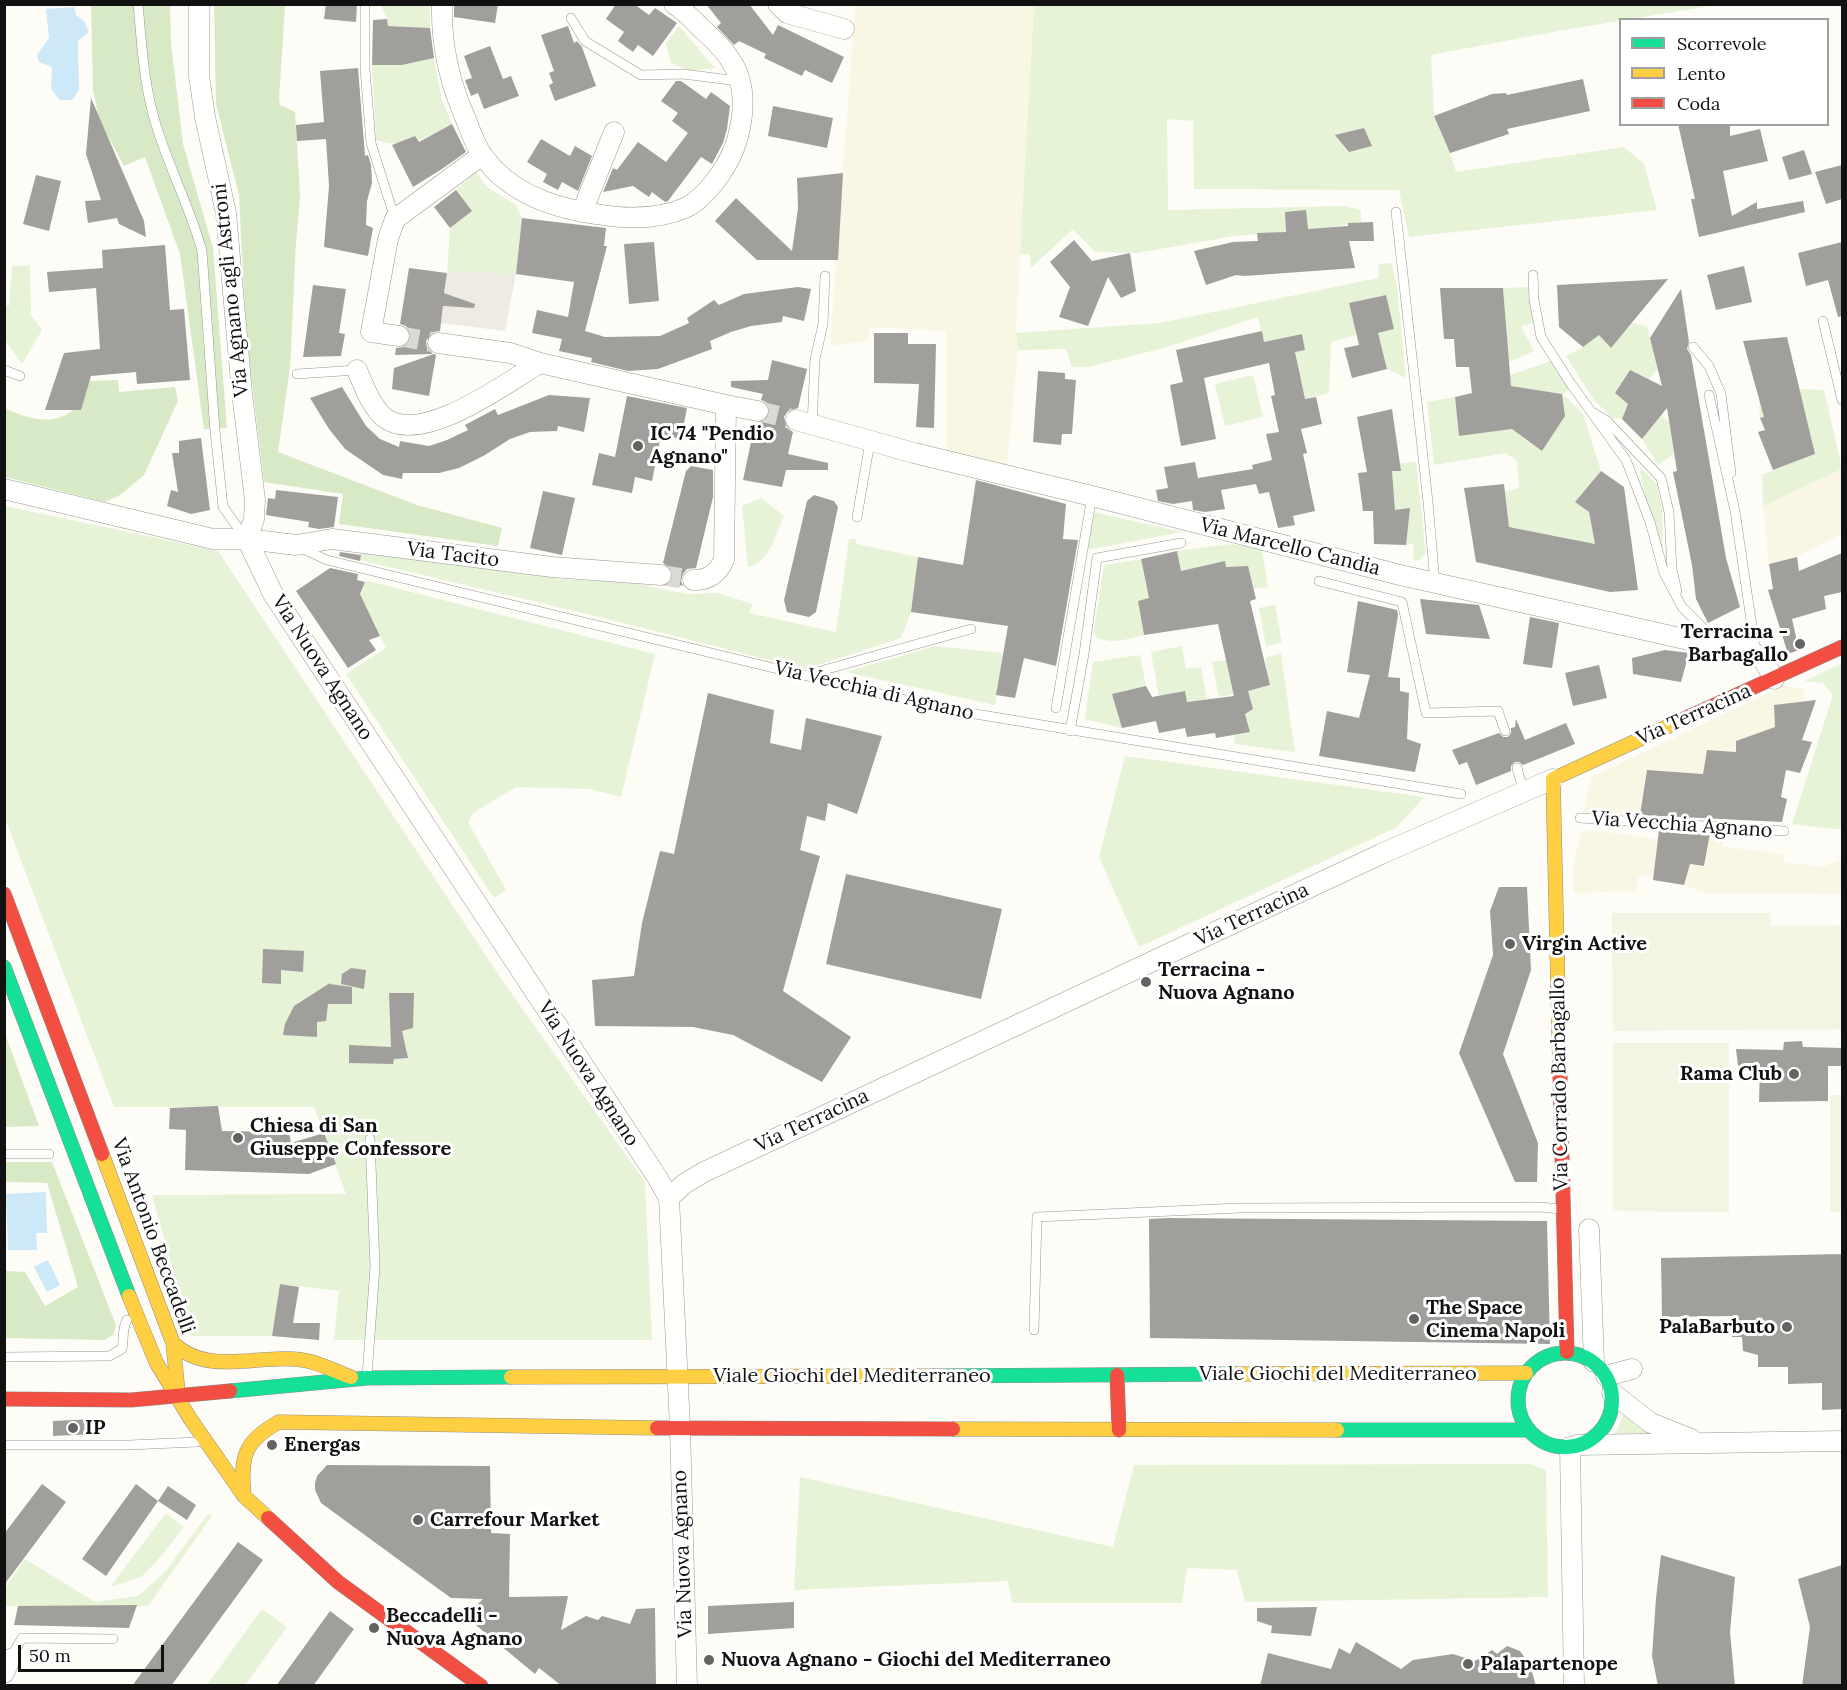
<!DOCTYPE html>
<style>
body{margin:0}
#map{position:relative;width:1847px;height:1690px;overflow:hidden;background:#fdfcf7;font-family:Lora,serif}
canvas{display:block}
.frame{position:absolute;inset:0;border:6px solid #111;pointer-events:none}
.legend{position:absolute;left:1619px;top:18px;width:210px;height:108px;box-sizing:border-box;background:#fff;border:2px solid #a0a0a0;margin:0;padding:8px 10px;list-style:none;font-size:18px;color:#111}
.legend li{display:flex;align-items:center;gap:12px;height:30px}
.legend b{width:30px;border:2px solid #a0a0a0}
.scale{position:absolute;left:18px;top:1645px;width:146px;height:27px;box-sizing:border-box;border:3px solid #111;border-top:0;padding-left:8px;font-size:18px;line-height:21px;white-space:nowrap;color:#111;-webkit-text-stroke:4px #fff;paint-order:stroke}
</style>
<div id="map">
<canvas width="1847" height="1690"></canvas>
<div class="frame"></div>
<ul class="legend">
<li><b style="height:8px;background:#16e098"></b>Scorrevole</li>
<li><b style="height:8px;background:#ffcf43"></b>Lento</li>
<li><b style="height:8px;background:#f24e42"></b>Coda</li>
</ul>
<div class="scale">50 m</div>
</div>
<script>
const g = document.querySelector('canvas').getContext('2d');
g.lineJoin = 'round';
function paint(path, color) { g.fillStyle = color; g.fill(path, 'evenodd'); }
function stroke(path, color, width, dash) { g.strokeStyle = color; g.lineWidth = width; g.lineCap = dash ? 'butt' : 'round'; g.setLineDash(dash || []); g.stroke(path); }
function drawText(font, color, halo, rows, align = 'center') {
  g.font = font + ' Lora,serif'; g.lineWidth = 6; g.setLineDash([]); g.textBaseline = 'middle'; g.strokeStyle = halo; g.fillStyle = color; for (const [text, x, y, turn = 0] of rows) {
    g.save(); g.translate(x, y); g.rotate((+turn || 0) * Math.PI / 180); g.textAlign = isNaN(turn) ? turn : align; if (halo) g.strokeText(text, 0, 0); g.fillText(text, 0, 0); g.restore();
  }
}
paint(new Path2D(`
 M855 5H1034L1016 333 1018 350 1007 467 946 453V331L870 327 867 341 830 346Z
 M1842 469V534L1797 557 1769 564 1763 506Z
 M1784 686 1805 689 1804 701 1774 705 1775 727 1736 741V752L1707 750 1703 774 1647 770 1644 788 1662 794 1642 804 1640 816 1583 814 1591 777Z
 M1694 828 1726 833 1722 847 1771 852 1784 855V862L1823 867 1842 859V894L1706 893 1684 885 1690 864 1706 867 1708 845H1696Z
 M1582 830 1606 832 1658 839 1654 875 1638 877V891L1573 893V865Z`), '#f9f7e4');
paint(new Path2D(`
 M381 5H430V28L388 26 387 19Z
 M1034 5H1716L1558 31 1431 55 1434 116 1450 153 1456 172 1624 147 1644 164 1657 210 1409 237 1399 190 1194 189 1193 121 1167 119 1168 210 1344 206 1361 210V222L1328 228 1234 236 1137 253 1095 252 1073 229 1031 268 1030 254H1020Z
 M679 26 715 68 689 71 671 63 666 43Z
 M434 58 442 100 452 124C424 139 408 150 376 140L372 65H402Z
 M476 172 487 187 516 205 522 218 516 274 447 273 450 228 471 211 456 190Z
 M1392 263 1397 287 1406 378 1387 369 1378 333 1394 329 1385 295 1349 303 1357 335 1331 342 1329 393 1296 401 1272 378 1299 372 1295 352 1305 350 1302 334 1264 342 1258 317 1167 347 1088 367H1072L1066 349 1018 350 1016 333 1160 323 1378 278 1379 264Z
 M30 265 31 315 42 330 22 364 5 340V305L9 306 12 266Z
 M1529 287 1533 323 1521 326 1534 351 1509 362 1503 288Z
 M1632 323 1647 326 1658 368 1649 380 1629 371 1615 393 1628 404 1622 419 1612 418 1594 400 1566 356 1583 347 1599 335 1611 348Z
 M1551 361 1569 389 1563 394 1583 414 1601 471 1575 502 1589 512 1596 551 1572 539 1509 527 1505 492 1519 488 1517 461 1506 453 1434 465 1427 402 1455 397 1459 436 1512 429 1542 451 1565 416 1562 394 1511 386 1510 375Z
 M1253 375 1263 417 1225 426 1215 384Z
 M1799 389 1824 390 1842 469 1763 506 1762 475 1815 454 1803 409 1760 418 1759 400Z
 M1662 415 1669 422 1674 454 1658 465 1642 439Z
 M1416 462 1426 553 1419 561 1413 560 1414 543 1406 545 1395 510 1392 471H1400V463Z
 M1639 466 1657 484 1662 510 1663 551 1645 497Z
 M761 498 784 516C776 533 769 564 748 567L742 506Z
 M5 506 218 551 502 980 645 1182 652 1340H334L339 1291 280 1284 272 1336H191L152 1195 346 1194 314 1107H114L5 818Z
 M1093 512 1182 532 1087 550Z
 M849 539H856V544L918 557 911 612 901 638 806 669 587 614 360 560 361 552 561 579 630 582 686 594 717 593 753 604 749 613 836 632Z
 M1232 544 1262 549 1268 587 1254 589 1247 566 1226 567 1182 579 1177 551Z
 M1141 559 1146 586 1157 585 1160 596 1138 601 1144 635C1127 639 1112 645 1096 637L1094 630 1104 565Z
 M368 581 655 654 621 797 589 789 516 787 473 813 468 822 506 890 494 898 346 674 386 648 360 594 365 582Z
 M1275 605 1282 643 1266 646 1259 608Z
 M935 646 1003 653 995 705 846 672Z
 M1182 646 1186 669 1201 667 1207 699 1187 702 1185 691 1159 696 1151 652Z
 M1281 653 1295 752 1235 744 1234 735 1250 732 1245 714 1248 691 1269 685 1265 658Z
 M1140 655 1146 686 1113 694 1122 728 1085 719 1093 662Z
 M1227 660 1234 694 1219 697 1212 662Z
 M1842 663V830L1792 824 1833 695 1823 683 1805 681Z
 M1125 756 1424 797 1397 827 1139 947 1099 857Z
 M1624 1413 1634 1424 1662 1440H1609L1618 1428Z
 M1531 1464 1546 1470 1548 1597 1245 1602 1237 1570 1187 1568 1182 1603H1012L1008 1581 794 1590 800 1477 1113 1547 1134 1465Z
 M166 1513 184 1527 157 1561 141 1577 110 1587Z
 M208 1514 212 1516 148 1606H5V1588L25 1559 95 1602 138 1596 165 1572Z
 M262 1609 287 1627 245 1685H207Z`), '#e7f3d7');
paint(new Path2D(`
 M91 5H170L171 43 183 144 213 248 227 428 204 429 180 254 145 157 124 166 99 120 93 89Z
 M214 5H285L279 99 280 105 295 112 300 196 296 242 290 367 278 452 417 505 502 528 498 546 339 524 343 494 264 482 246 333 239 195 216 104Z
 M118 380 119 392 175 387 178 401 144 475 120 495 105 502 5 477V408C41 426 77 427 88 381Z
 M4 1034H5L39 1126 5 1127Z
 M5 1162H52L116 1325 113 1335 104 1340 5 1338V1271L25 1272 45 1306 78 1287 47 1183 6 1182Z`), '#d8eac5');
paint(new Path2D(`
 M1612 913H1770V926L1842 925V1029L1613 1031Z
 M1613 1043H1729V1212L1613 1211Z
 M1830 1095H1842V1212H1830Z`), '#f0f6e1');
paint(new Path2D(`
 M458 272 516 274 505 331 441 323 443 306 459 307 460 298 444 293 447 273Z`), '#edebe2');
paint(new Path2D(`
 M74 7 76 15 84 21 89 32 78 41 79 90 72 100H60L51 89 52 67 39 62 37 55 49 38 46 9Z
 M46 1192 47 1233H36L37 1250H8L6 1194Z
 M48 1260 60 1285 47 1292 34 1267Z`), '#cde8f7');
paint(new Path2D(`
 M326 4H357L356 22 324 19Z
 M454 4H498L495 23 454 17Z
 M616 4H634L649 15 655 8 677 23 653 56 638 45 633 52 618 41 624 32 606 19Z
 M706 4H749L773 35 778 25 844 57 832 83 805 70 802 76 764 58 766 54 739 41 734 45 717 27 721 23Z
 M387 19 388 26 430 28 434 58 402 65H372L373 20Z
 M568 26 574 43 577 41 582 47 596 86 555 101 549 85 553 83 549 73 554 71 541 35Z
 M490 46 503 79 511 76 519 96 484 109 478 93 471 96 465 80 472 78 464 56Z
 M358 68 365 156 368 155 371 165 372 183 367 201 366 225 373 228 368 256 324 247 329 186 326 139 297 141 296 125 324 122 320 71Z
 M1583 79 1590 111 1507 129 1509 134 1450 153 1434 116 1492 94 1506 93 1507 95Z
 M676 81H681L706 99 711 92 730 106 727 129 723 143 712 164 701 157 668 201 665 202 652 192 649 197 633 186 603 192 613 168 617 170 638 142 666 162 688 133 672 121 678 113 661 101Z
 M91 98 144 221 146 237 119 224 117 218 88 223 85 201 101 200 86 154Z
 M773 106 833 118 827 148 768 136Z
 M452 124 466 152 442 169 413 187 392 145 415 136 419 142Z
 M1678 124H1730V136L1760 129 1768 161 1723 171 1732 216 1757 202V209L1803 201 1805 212 1699 237 1691 199H1695Z
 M1364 128 1372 146 1349 152 1335 135Z
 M541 139 570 156 575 146 592 156 578 191 562 182 558 190 543 182 547 174 527 162Z
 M1804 150 1812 174 1789 180 1782 157Z
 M1842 165V199L1826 204 1815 172Z
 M843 173 838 260H757L715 221 736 198 792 251 798 208 797 178Z
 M36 175 61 181 49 231 23 224Z
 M456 190 472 211 450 228 434 207Z
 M1306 210 1308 229 1348 226V223L1373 222 1374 241H1349L1355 268 1244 276 1236 275 1206 285 1194 251 1233 242 1258 241 1257 233 1286 232 1285 212Z
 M522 218 606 228 604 246H607L585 331 605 337 660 336 689 323 687 318 714 300 719 305 744 294 798 287 811 289 804 321 783 316 782 322 751 326 731 332 710 341 712 349 658 369 628 371 591 362 592 358 559 351 562 339 532 333 537 310 568 317 574 282 516 274Z
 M1074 240 1092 261 1130 253 1136 291 1121 298 1108 277 1088 326 1059 317 1070 287 1050 262Z
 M654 242 659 301 629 304 624 244Z
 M1842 242V316L1838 317 1828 280 1806 286 1798 253Z
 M165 245 170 310 184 309 190 380 137 384 136 372 91 376 81 410H45L64 353 100 349 96 288 49 292 47 272 103 268 102 250Z
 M1744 266 1752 302 1716 310 1707 275Z
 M409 268 447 273 444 293 475 304 474 308 443 306 440 331 433 332 426 341 427 348 433 354 395 355 396 348 404 347 411 338 410 331 406 326 400 324Z
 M1668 279 1611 348 1599 335 1583 347 1559 327 1557 285Z
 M313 285 346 289 339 333 345 334 341 356 303 357Z
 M1440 288H1503L1511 386 1562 394 1565 416 1542 451 1512 429 1459 436 1455 397 1472 393 1469 367H1456L1454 339H1444Z
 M1681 289 1689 342 1687 349 1691 355 1726 558 1740 607 1708 623 1696 599 1692 565 1673 472 1677 471 1667 408 1642 439 1622 419 1628 404 1615 393 1630 370 1662 386 1650 338Z
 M1386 295 1394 329 1378 333 1387 369 1352 378 1344 348 1359 345 1349 303Z
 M1262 331 1264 342 1302 334 1305 350 1295 352 1305 399 1316 397 1322 424 1301 429 1307 453 1303 454 1315 511 1293 516 1295 525 1278 528 1269 492 1259 494 1256 484 1221 490 1225 509 1205 512 1193 510 1192 501 1173 504 1158 501 1156 490 1168 488 1164 467 1195 462 1198 478 1253 469 1252 465 1272 460 1266 434 1279 432 1271 396 1275 395 1269 363 1204 378 1216 439 1181 446 1170 385 1183 382 1176 350Z
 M874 333H908V344H936L934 428 916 427 919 384 874 383Z
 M1787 337 1815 454 1773 470 1758 432 1765 430 1760 418 1764 417 1743 341Z
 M434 354 436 355 429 396 392 389 394 368Z
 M772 360 807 369 798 408 788 411 784 417 787 428 793 432 788 454 828 463V470H786L782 487 743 480 755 423 761 422 767 419 770 414 769 408 766 402 761 400 763 394 731 387V381L768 380Z
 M1038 371 1065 373V379L1076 380 1072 434H1062L1061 445 1033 442Z
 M342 387 366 426 380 439 399 447 400 441 429 446 447 440 468 430 465 425 495 409 498 415 549 395 590 398 584 432 558 426 557 431 530 432 510 439 485 455 459 468 439 473H403L402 479 383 475 345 449 329 429 310 398Z
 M627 396 687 408 681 439 661 435 652 481 635 477 632 493 592 485 599 453 615 457Z
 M1392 409 1401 471H1392L1395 510 1410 508 1406 545 1374 544 1373 511H1363L1358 473 1367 472 1357 417Z
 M201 438 210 510 191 514 167 506 171 490 178 492 172 453H179V441Z
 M691 466 713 470V497L696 568 687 569 683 574 681 581 683 586 669 583 673 576 672 570 663 563 686 471Z
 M1601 471 1624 487 1638 590 1610 592 1476 562 1464 488 1504 484 1509 527 1595 544 1589 512 1575 502Z
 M976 480 1066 504 1063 539 1078 540 1056 666 1024 658 1015 698 996 695 1008 626 911 612 918 557 963 565Z
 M276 490 338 497 334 527 319 529 308 527 309 522 266 515 268 498 275 499Z
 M543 491 575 498 562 555 530 548Z
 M814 495 834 501 838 507 816 612 809 617 787 612 784 600 807 501Z
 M1177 551 1181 571 1225 561 1226 567 1248 566 1256 599 1250 601 1270 685 1248 691 1253 709 1245 714 1250 732 1216 738 1215 733 1187 737 1185 728 1159 733 1156 721 1122 728 1112 694 1146 686 1152 697 1185 691 1187 702 1234 696 1218 624 1144 635 1138 601 1149 598 1141 559Z
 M340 552 361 555 360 561 339 556Z
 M1842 553V592L1824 596 1826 609 1792 619 1799 650 1788 654 1768 590 1773 589 1769 564 1797 557 1799 571Z
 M330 568 358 574 357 580 365 582 360 594 380 636 369 640 376 650 348 668 296 591Z
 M1420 599 1479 605 1490 639 1426 634Z
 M1358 601 1397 610 1398 615 1388 677 1400 678V691L1409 693 1407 739 1421 744 1415 772 1319 756 1327 711 1359 718 1370 675 1347 672Z
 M1530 617 1559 623 1552 668 1523 664Z
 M1665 650 1689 653 1681 682 1633 674 1632 658Z
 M1599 665 1607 698 1573 706 1565 673Z
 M708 693 774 710 770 743 801 750 806 718 882 736 857 814 828 803 825 821 807 816 800 850 820 856 783 991 851 1037 822 1082 733 1035 693 1027 595 1026 592 980 634 976 642 923 660 851 674 854Z
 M1816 700 1802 740 1812 742 1800 773 1786 770 1781 797 1787 799 1782 822 1640 815 1647 770 1703 774 1707 750 1736 752V741L1775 727 1774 705Z
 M1516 719 1525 740 1566 723 1575 744 1523 765 1519 762H1515L1511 766V771L1476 785 1467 762 1459 765 1452 750 1499 733 1503 737H1508L1511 733V728L1515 727Z
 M1659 830 1710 833 1704 866 1690 864 1684 885 1653 880Z
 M846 874 1002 909 981 999 826 964Z
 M1499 887H1527L1531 970 1503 1054 1538 1143 1537 1182H1515L1459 1053 1493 955 1490 911Z
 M263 949 304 951 303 972 281 970V984L262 983Z
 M351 968 366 970 364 989 341 984 342 974Z
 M330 983V984L352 987V1004H328L326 1021 317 1022V1037L283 1035 285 1024 294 1006Z
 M389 993H414L413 1028 402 1031 408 1058 394 1059 393 1064 349 1063V1045L391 1047Z
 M1802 1041 1803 1047 1842 1048V1066H1828V1101L1759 1102 1760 1064 1738 1066 1736 1049 1783 1050 1784 1042Z
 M218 1106 222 1131 289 1132 291 1143 324 1133 336 1164 309 1174 185 1170 186 1130 169 1129 170 1108Z
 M1167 1218 1547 1221 1550 1344 1150 1338 1149 1219Z
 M1842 1254V1409L1822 1410V1383L1788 1384V1367H1758V1355L1743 1351 1742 1337H1732V1316L1662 1317 1661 1258Z
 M280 1284 299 1287 293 1323H320L319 1340 272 1336Z
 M93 1419 94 1434 53 1436V1421Z
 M327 1465 490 1466 491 1533 510 1534 509 1597 568 1596 561 1630 586 1616 598 1620 602 1616 630 1624 636 1609 655 1608 656 1686H562L539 1668 535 1674 465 1616 483 1599 451 1598 321 1503 315 1490V1483L317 1476Z
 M42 1484 66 1502 4 1585V1534Z
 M136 1484 158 1501 106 1576 82 1559Z
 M168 1486 196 1505 187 1520 158 1501Z
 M238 1542 263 1560 171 1686H132Z
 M1661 1555 1735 1577 1730 1632 1735 1686H1658L1652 1656 1656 1598Z
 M1842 1565V1686H1802L1810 1627 1798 1579Z
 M794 1602V1628L708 1634V1606Z
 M137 1605 129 1628 14 1625 18 1606Z
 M1317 1607 1311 1636 1271 1633 1272 1626 1257 1621V1608Z
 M330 1611 354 1629 313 1686H276Z
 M1356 1642 1401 1669 1413 1660 1453 1654 1475 1661 1492 1650 1497 1654 1507 1646 1520 1651 1530 1665 1536 1686H1260L1268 1653 1331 1669 1339 1648 1350 1654Z`), '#a19f9c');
stroke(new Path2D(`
 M399 336 438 343
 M758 411 796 420
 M661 575 693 580`), '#dad9d4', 20, [20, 10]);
const lane = new Path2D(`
 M138 4C142 47 144 90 158 131 171 172 191 210 202 251L215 431 223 507 246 539
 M365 4V69L371 143 395 219
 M571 18 585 41 641 75 683 74 739 81
 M1396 212 1428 502 1435 583
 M1533 275 1534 300 1541 337 1571 384 1626 460 1650 522 1664 573 1682 607 1716 641
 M1823 321 1842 400
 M1693 347 1709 366 1721 394 1731 473
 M4 370 20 376
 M297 374 357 370
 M1709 395 1735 511 1756 654
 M1594 413 1607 421 1661 478 1669 512 1672 570 1677 591
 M812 426 815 359 823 324 825 276
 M857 517 870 442
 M301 548 327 560 939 708 1461 794
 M1319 581 1402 602 1426 713 1498 711 1505 731
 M806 675 971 629
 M1056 708 1092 496
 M1070 731 1084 654 1097 558 1181 543
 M1517 768 1524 792
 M1580 818 1784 831
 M4 1154H49
 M1034 1330 1037 1217 1240 1208 1539 1207 1561 1209
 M4 1357 109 1356 122 1349C124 1340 122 1327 127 1320
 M367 1376 375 1267 370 1139
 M4 1445H129L197 1442
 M10 1659 22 1638 113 1639`);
const street = new Path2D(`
 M199 4V76L205 117 226 213 242 393 255 500 254 519 247 539
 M442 4C441 42 448 76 462 110 469 125 473 143 483 156 509 193 553 208 596 214 625 219 657 220 685 208 700 201 712 186 721 173 742 143 753 90 729 58 722 47 711 37 701 28 693 20 684 10 674 4
 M778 4 787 13 844 29
 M582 212 614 132
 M399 336 371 332 388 239 395 219 482 155
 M438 343 510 353 540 363 726 405 724 560C718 573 708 581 693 580
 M357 370C364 386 371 407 385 418 423 446 507 382 540 363
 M726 405 758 411
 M796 420 914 453 1092 496 1400 575 1689 640 1743 649 1756 654 1764 661 1774 679
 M4 489 213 539H247L296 545 332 539 552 567 661 575
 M247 539 273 594 657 1177 669 1198 680 1428 687 1686
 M669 1198 684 1184 704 1172 1381 854 1553 779
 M1589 1229 1594 1362
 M1606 1376 1632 1369
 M1612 1393 1651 1423 1691 1439
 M1577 1445 1842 1441
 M1570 1447 1574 1686
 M4 1673 10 1659`);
const fast = new Path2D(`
 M4 967 129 1296
 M1518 1400a47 47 0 1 1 94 0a47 47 0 1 1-94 0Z
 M934 1376 1235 1374
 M230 1391 367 1378 511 1377
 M1337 1430H1529`);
const slow = new Path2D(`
 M1560 1077 1553 779 1686 718
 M102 1154 173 1343 178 1392
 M129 1296 156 1362 191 1420 244 1496 268 1518
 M173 1343C206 1375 253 1356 294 1359 314 1360 332 1370 351 1377
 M1235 1374 1526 1373
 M511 1377 934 1376
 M953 1429 1337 1430
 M244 1496C240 1457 244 1441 279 1422L657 1428`);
const jam = new Path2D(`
 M1686 718 1842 647
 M4 894 102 1154
 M1560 1077 1567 1352
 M1117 1375 1119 1430
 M4 1399 131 1400 230 1391
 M657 1428 953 1429
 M268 1518 338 1582 481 1686`);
stroke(lane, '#979795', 10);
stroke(street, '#979795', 21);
stroke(fast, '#8e8d8b', 15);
stroke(slow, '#8e8d8b', 15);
stroke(jam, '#8e8d8b', 15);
stroke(lane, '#fffffe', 9);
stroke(street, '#fffffe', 20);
stroke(fast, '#16e098', 14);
stroke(slow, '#ffcf43', 14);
stroke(jam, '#f24e42', 14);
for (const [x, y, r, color] of [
 [638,446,6,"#646362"],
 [1800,644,6,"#646362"],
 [1510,944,6,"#646362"],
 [1146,982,6,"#646362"],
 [1794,1074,6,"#646362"],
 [238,1138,6,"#646362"],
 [1414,1319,6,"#646362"],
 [1787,1327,6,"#646362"],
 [73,1428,6,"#646362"],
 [272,1445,6,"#646362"],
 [418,1520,6,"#646362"],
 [374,1628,6,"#646362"],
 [709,1660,6,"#646362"],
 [1468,1664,6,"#646362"]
]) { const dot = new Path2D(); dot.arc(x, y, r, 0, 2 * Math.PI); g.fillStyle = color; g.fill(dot); stroke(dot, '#fff', 2); }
drawText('20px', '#111', '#fff', [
 ["Via Agnano agli Astroni",231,290,-96],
 ["Via Marcello Candia",1290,547,14],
 ["Via Tacito",453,555,7],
 ["Via Nuova Agnano",322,668,57],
 ["Via Vecchia di Agnano",874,691,13],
 ["Via Terracina",1694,715,-24],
 ["Via Vecchia Agnano",1682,825,4],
 ["Via Terracina",1252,915,-25],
 ["Via Nuova Agnano",588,1074,57],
 ["Via Corrado Barbagallo",1560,1084,-91],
 ["Via Terracina",812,1121,-25],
 ["Via Antonio Beccadelli",153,1236,70],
 ["Viale Giochi del Mediterraneo",1338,1374],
 ["Viale Giochi del Mediterraneo",852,1376],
 ["Via Nuova Agnano",683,1554,-92]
]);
drawText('bold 20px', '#111', '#fff', [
 ["IC 74 \"Pendio",650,434],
 ["Agnano\"",650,457],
 ["Terracina -",1788,632,"right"],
 ["Barbagallo",1788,655,"right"],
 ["Virgin Active",1522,944],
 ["Terracina -",1158,970],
 ["Nuova Agnano",1158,993],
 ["Rama Club",1782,1074,"right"],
 ["Chiesa di San",250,1126],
 ["Giuseppe Confessore",250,1149],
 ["The Space",1426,1308],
 ["Cinema Napoli",1426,1331],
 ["PalaBarbuto",1775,1327,"right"],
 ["IP",85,1428],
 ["Energas",284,1445],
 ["Carrefour Market",430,1520],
 ["Beccadelli -",386,1616],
 ["Nuova Agnano",386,1639],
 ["Nuova Agnano - Giochi del Mediterraneo",721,1660],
 ["Palapartenope",1480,1664]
], 'left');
</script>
